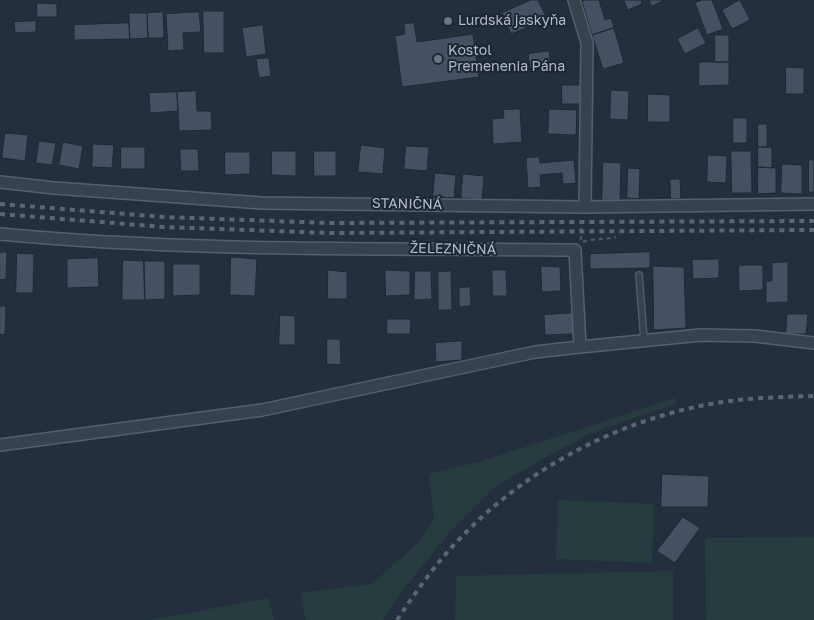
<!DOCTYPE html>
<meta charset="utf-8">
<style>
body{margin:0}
canvas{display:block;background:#242f3e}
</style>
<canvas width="814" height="620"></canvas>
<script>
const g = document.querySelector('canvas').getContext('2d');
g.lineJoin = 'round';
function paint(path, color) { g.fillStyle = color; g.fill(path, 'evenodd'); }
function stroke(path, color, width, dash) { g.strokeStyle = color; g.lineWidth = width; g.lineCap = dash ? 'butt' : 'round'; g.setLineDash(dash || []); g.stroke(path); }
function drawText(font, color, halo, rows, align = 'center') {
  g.font = font + ' "Golos Text",sans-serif'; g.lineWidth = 4; g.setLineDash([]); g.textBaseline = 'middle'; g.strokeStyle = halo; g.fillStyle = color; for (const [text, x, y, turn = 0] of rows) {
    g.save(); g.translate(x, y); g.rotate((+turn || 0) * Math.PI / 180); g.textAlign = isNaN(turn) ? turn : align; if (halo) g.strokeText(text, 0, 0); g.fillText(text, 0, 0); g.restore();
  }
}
paint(new Path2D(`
 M675 398 676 404 644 414 589 434 544 458 495 487 449 533 403 590 382 620H306L300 593 372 584 417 544 434 520 429 474 482 461Z
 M558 500 654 504 652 563 556 559Z
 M814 537V620H706L705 538Z
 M673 571V620H455L456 576Z
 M268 598 274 620H151Z`), '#263c3f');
const building = new Path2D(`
 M531 0H538L547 19 511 34 502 13Z
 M586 0H599L605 20 611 18 614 28 592 35 582 1Z
 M624 0H641L642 4 628 10Z
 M649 0H665L652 6Z
 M702 0H712L723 29 707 35 695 3Z
 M740 0 750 20 732 29 722 10Z
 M37 3 57 4V17H37Z
 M203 11H224V53H204Z
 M163 12 164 38H148L147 13Z
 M199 12 201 32 183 33 184 50 168 51 166 14Z
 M129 13H147L148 38 130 39Z
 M36 21V32L15 33 14 22Z
 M129 23 130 39 74 40V25Z
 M414 23 417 42 473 34 479 77 402 87 395 36 405 34 404 24Z
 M263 25 266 54 246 57 242 28Z
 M614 28 624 63 603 69 592 35Z
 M698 28 706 43 685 54 677 39Z
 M715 35H729V62H715Z
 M549 51 551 65 530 68 528 54Z
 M269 58 271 76 259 78 256 59Z
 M699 62H729V85L699 86Z
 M786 67 804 68V94H786Z
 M562 85H582V104H562Z
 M611 90 629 91 628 120 610 119Z
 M196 91 197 111H211L212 130 179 131 177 92Z
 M177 92 178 111 150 113 149 93Z
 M648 94 670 95V122H648Z
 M520 109 522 142 493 144 492 119 504 118 503 110Z
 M549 109 577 110 576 135 548 134Z
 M733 118H747V143H733Z
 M758 124H767V147H758Z
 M5 133 28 135 25 161 2 158Z
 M39 141 56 143 52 165 36 163Z
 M63 142 83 146 79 169 59 165Z
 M93 144 114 145 112 168 92 167Z
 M361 145 385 148 383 174 358 172Z
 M406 146 429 147 427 171 404 169Z
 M121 147H145V169H121Z
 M758 147H772V168L758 167Z
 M180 149H198L199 171H181Z
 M272 151H296V176L272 175Z
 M314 151H336V176H314Z
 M731 151H751L752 193H732Z
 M225 152H250V174L225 175Z
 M708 155 727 156 726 183 707 182Z
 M539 157 540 163 574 160 576 183 563 184 562 173 540 175 541 187 528 188 526 158Z
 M809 160H814V192H809Z
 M603 162 621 163 620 201 602 200Z
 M782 164 802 165V194L781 193Z
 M758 167 776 168V193L758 194Z
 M628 168 640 169 639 199 627 198Z
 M435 173 456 175 454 198 433 196Z
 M463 174 484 176 482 200 461 198Z
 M670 179H680L681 199H671Z
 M0 252H7L6 279 0 280Z
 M650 252V268L590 269V254Z
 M17 253 34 254 33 293H16Z
 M231 257 257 259 255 296 230 295Z
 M98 258 99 287 67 288V259Z
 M719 259V278L693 279 692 260Z
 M123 260 144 261 145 300H122Z
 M144 261H165V299L145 300Z
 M788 262V302L766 303V281H772V263Z
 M173 264H200V295L173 296Z
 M739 265H763V290L739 291Z
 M541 266 560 267 561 291 542 292Z
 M653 266 684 267 686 328 654 330Z
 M328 270 347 272V299H328Z
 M385 270 410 271V295L386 296Z
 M492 270H506L507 296H493Z
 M415 271H431L432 299 414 300Z
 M451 271 452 310H438V272Z
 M470 287 471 306 459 307V288Z
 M0 306H6L5 335 0 334Z
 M572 313 574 334 545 335 544 315Z
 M787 314H808L806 334H786Z
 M280 315 295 316V345H279Z
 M387 319H411L410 334H387Z
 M327 339H340L341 365 327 364Z
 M462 341V360L436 362 435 343Z
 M662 474 709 476 708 507H661Z
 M683 517 700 528 675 563 657 551Z`);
paint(building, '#455162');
stroke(building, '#1f2835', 1);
const service = new Path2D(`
 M639 275 644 340`);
const minor = new Path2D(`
 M574 0 587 43 585 207
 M0 182 54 188 262 203 585 207 814 204
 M0 234C191 252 383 248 575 250L580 347 701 335 755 336 814 343
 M0 445 262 410 535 352 580 347`);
stroke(service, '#565f6c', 8);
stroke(minor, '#565f6c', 14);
stroke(new Path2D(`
 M581 240V218
 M583 242C594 238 605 240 616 237`), '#44595c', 2.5, [4, 4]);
stroke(service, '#38414e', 5.5);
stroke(minor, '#38414e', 11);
stroke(new Path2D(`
 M0 204 164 217 329 223 814 221
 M0 214 164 227 330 233 814 230
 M397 620C412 598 427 576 444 556 511 478 604 425 705 405 740 398 778 397 814 396`), '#5a6575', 4, [5, 5]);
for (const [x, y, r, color] of [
 [448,21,5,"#6b7280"],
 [438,59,5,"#6b7280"]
]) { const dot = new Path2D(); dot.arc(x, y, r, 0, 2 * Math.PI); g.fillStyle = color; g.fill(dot); stroke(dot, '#1d2633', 2); }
drawText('14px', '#b4bcc9', '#1d2633', [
 ["Lurdská jaskyňa",458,21],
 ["Kostol",448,51],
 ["Premenenia Pána",448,67]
], 'left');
drawText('14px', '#b4bcc9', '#1d2633', [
 ["STANIČNÁ",407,204,1],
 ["ŽELEZNIČNÁ",453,249,1]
]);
</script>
